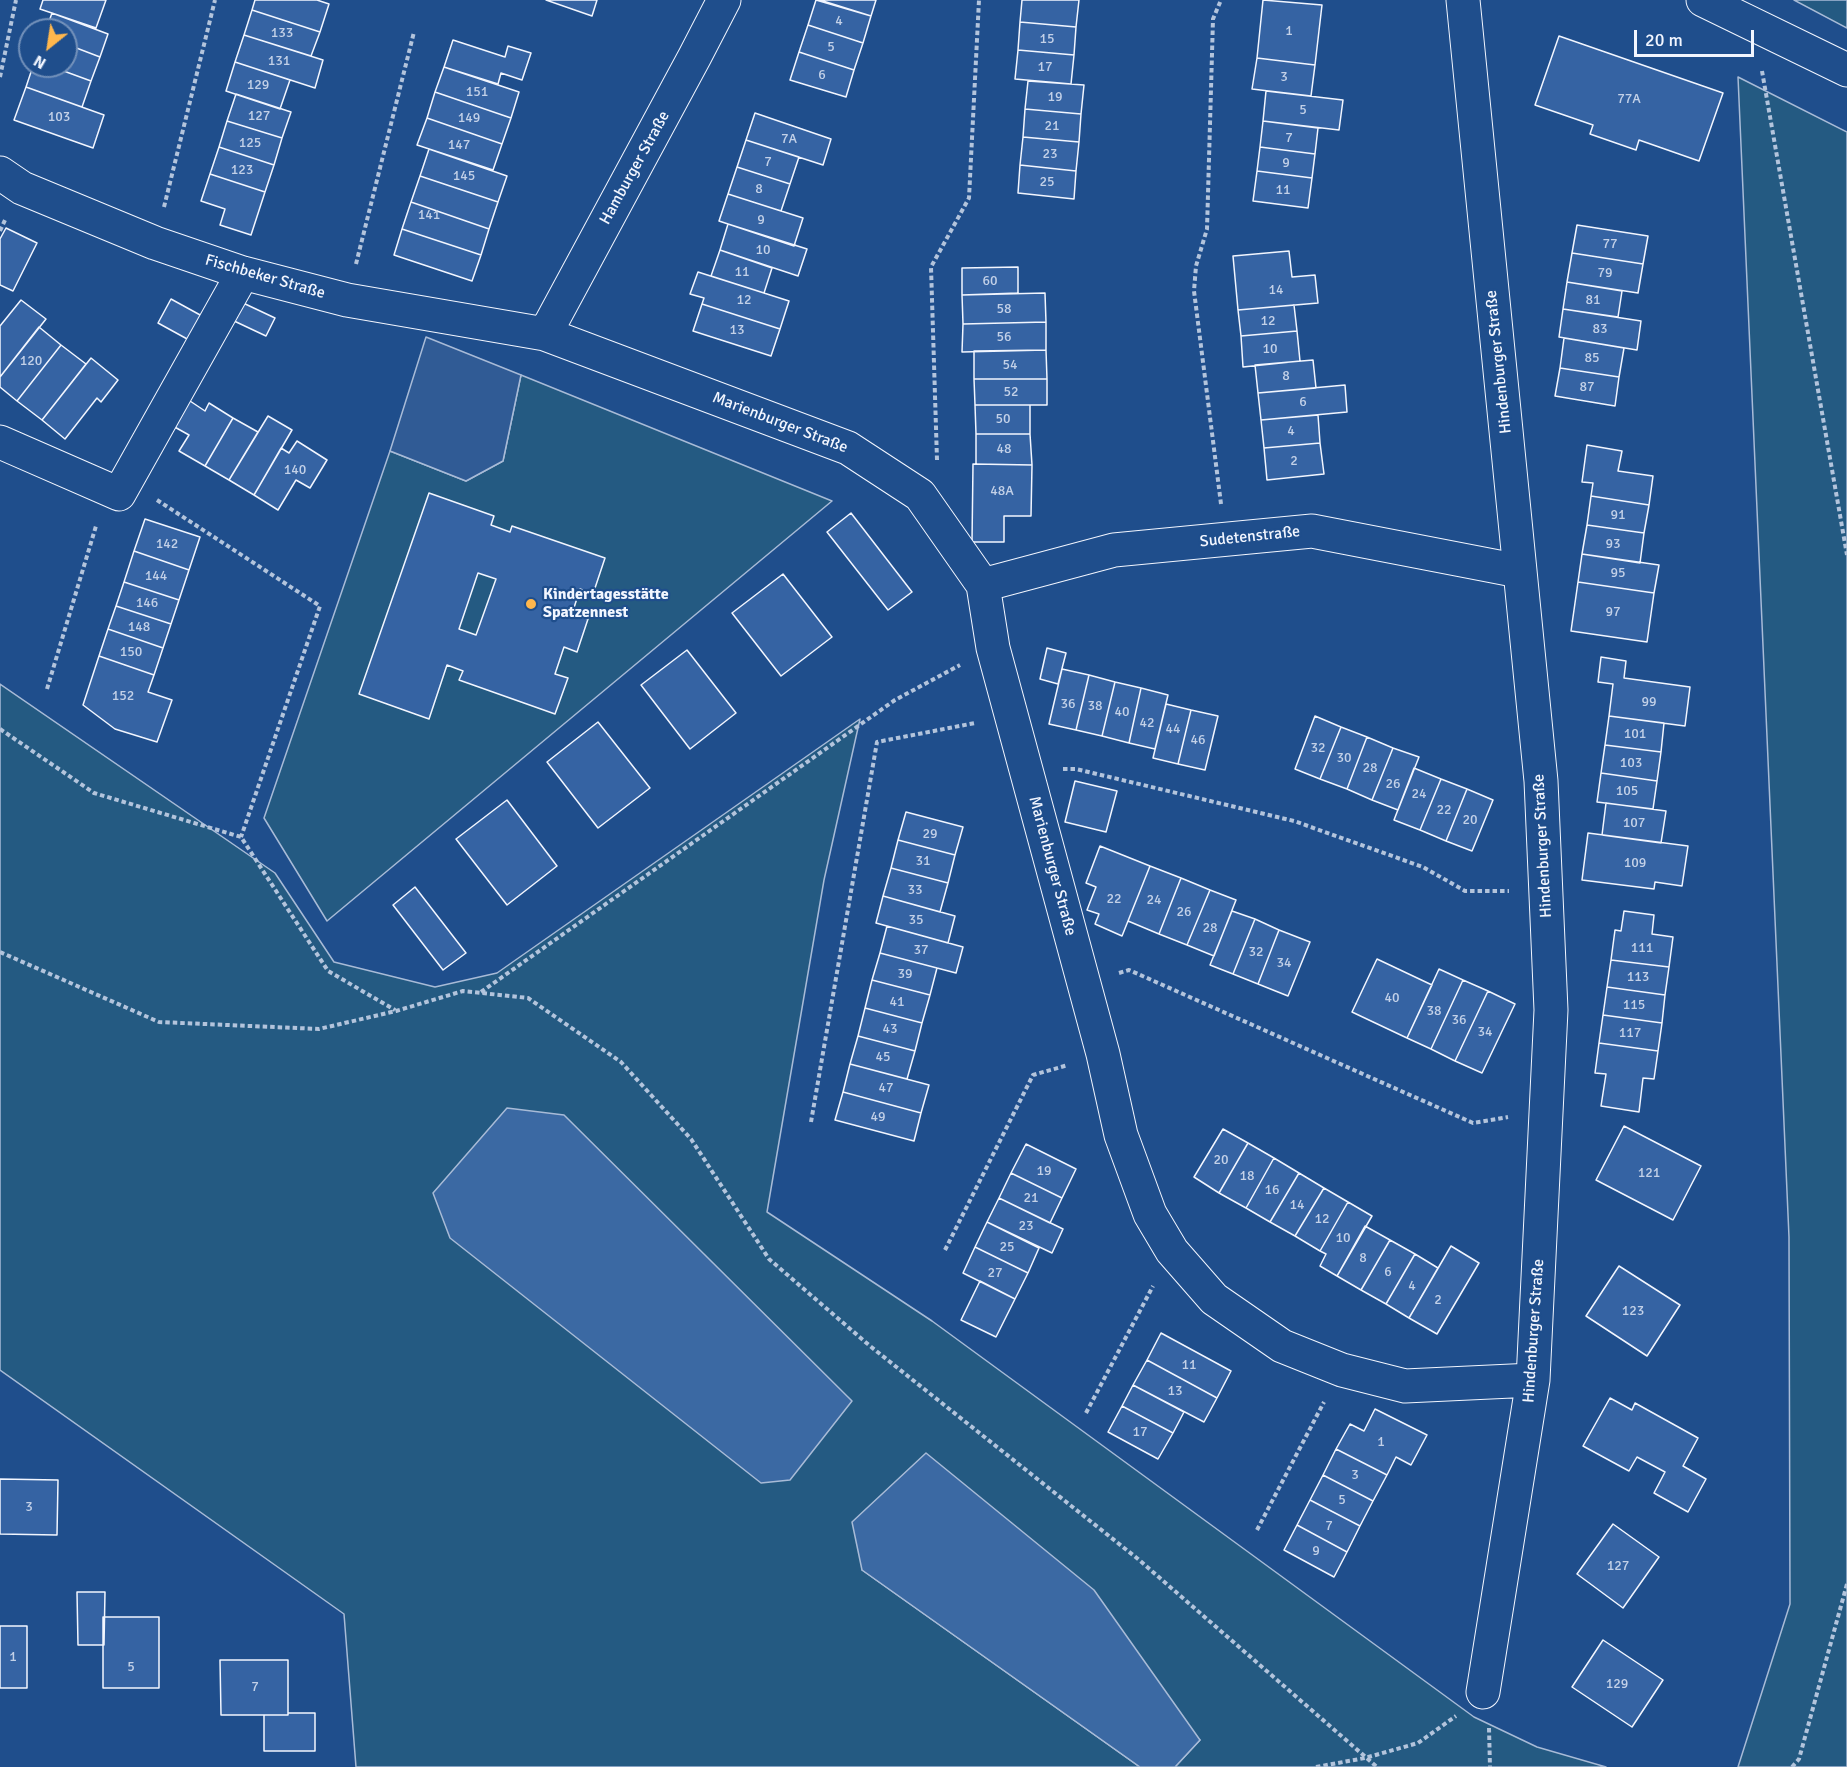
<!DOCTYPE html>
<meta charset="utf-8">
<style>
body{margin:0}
#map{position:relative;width:1847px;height:1767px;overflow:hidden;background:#1f4e8c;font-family:Signika,sans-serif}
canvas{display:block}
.north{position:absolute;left:18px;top:18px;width:60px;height:60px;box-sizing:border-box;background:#1f4e8c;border:2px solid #7391ba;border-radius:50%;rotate:210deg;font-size:16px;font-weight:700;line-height:24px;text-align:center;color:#f2f6ff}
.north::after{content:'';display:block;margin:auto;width:21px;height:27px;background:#ffb74d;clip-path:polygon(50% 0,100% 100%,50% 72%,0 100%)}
.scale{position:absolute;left:1634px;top:30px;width:120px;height:27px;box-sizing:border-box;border:3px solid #f2f6ff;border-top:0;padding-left:8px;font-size:18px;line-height:21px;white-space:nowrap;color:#f2f6ff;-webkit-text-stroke:4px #1f4e8c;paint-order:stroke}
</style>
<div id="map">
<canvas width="1847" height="1767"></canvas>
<div class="north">N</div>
<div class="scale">20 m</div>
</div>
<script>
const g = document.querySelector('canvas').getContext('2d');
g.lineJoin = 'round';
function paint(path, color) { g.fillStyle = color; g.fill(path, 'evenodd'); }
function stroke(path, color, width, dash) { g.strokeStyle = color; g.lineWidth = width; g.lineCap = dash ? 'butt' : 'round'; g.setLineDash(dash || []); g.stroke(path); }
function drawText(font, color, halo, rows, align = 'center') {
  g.font = font + ' Signika,sans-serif'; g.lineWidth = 4.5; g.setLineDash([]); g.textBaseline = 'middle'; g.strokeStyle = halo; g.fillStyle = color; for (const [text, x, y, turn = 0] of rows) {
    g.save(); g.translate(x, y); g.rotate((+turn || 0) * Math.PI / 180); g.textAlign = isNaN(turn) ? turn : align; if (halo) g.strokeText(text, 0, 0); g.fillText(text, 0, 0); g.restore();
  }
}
const green = new Path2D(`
 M1794 0H1847V28Z
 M1738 77 1847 132V1767H1738L1790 1604 1789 1237Z
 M521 375 832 501 327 921 264 818 390 451 466 481 503 461Z
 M0 684 275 873 334 962 435 987 497 973 860 719 824 880 767 1212 932 1321 1474 1717 1537 1747 1606 1767H1175L1200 1740 862 1570 1140 1767H356L344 1614 0 1370Z`);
paint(green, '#245a82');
stroke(green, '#a8bbd7', 1.5);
const parking = new Path2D(`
 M426 337 521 375 503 461 466 481 390 451Z`);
paint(parking, '#305b95');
stroke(parking, '#a8bbd7', 1.5);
const water = new Path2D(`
 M507 1108 564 1115 852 1401 790 1480 761 1483 450 1238 433 1193Z
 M926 1453 1094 1590 1200 1740 1175 1767H1140L862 1570 852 1522Z`);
paint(water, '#3b69a3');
stroke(water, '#a8bbd7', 1.5);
const building = new Path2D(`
 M43 0H106L96 28 40 9Z
 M255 0H317L329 4 320 32 252 10Z
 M546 0H597L592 16Z
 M816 0 871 16 863 43 808 25Z
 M820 0H876L871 16Z
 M1022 0H1079L1076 27 1020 22Z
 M1263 0 1322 5 1315 65 1257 58Z
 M252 10 320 32 311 56 244 35Z
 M52 13 108 34 100 57 66 44V30H46Z
 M1020 22 1076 27 1074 55 1018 50Z
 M808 25 863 43 854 70 799 52Z
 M244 35 323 60 315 88 235 62Z
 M1559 36 1723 93 1699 161 1639 140 1636 150 1590 134 1593 125 1535 105Z
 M453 40 505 57 508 46 531 53 522 80 501 73 498 84 444 67Z
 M66 44 100 57 91 81 50 66H66Z
 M1018 50 1074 55 1071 84 1015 79Z
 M799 52 854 70 846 97 790 80Z
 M1257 58 1315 65 1311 96 1252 89Z
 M235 62 290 80 280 109 226 91Z
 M33 66H50L91 81 82 107 26 87Z
 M444 67 519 92 511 118 435 92Z
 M1028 81 1084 85 1081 114 1025 109Z
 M26 87 104 115 93 148 14 120Z
 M1266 91 1343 100 1339 130 1263 121Z
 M435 92 511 118 502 144 427 118Z
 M236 94 291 112 282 138 227 121Z
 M1025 109 1081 114 1079 142 1023 137Z
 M755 113 831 139 823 165 746 140Z
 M427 118 502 144 493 170 417 145Z
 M227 121 282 138 274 165 219 147Z
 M1263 121 1318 128 1315 154 1260 147Z
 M1023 137 1079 142 1076 171 1020 165Z
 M746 140 799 157 790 184 737 167Z
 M219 147 274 165 265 192 210 174Z
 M1260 147 1315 154 1312 178 1257 171Z
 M429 149 507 176 498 202 420 176Z
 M1020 165 1076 171 1074 199 1018 193Z
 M737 167 790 184 781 211 728 194Z
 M1257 171 1312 178 1308 208 1253 201Z
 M210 174 265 192 251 235 220 225 225 209 201 201Z
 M420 176 498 202 489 229 411 202Z
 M728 194 803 218 794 246 719 221Z
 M411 202 489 229 481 255 402 229Z
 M728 224 807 249 798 276 720 250Z
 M1577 225 1648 236 1643 264 1572 253Z
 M6 228 37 243 13 291 0 285V239Z
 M402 229 481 255 472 281 394 255Z
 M720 250 772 268 764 293 711 276Z
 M1289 251 1292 277 1315 275 1318 303 1238 310 1233 256Z
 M1572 253 1643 264 1638 293 1567 282Z
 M1018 267V293L962 295V268Z
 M698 272 789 301 780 329 702 304 704 298 690 294Z
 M1567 282 1622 291 1618 317 1563 309Z
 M1045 293 1046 322 963 324 962 295Z
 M171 299 202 316 189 340 158 323Z
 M21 300 46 319 0 377V326Z
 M241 302 275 318 266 336 232 320Z
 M702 304 780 329 771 356 693 331Z
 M1294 305 1297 331 1241 336 1238 310Z
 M1563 309 1641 321 1637 350 1559 337Z
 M1046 322V350L962 352 963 324Z
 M39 327 61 345 17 401 0 387V377Z
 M1297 331 1300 361 1243 367 1241 336Z
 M1564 338 1624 348 1619 377 1560 368Z
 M61 345 86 364 42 420 17 401Z
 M1046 350 1047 379H974V351Z
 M91 358 118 380 101 402 97 398 65 439 42 420Z
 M1313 360 1316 388 1258 393 1255 365Z
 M1560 368 1619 377 1615 406 1555 396Z
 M974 379H1047V405H975Z
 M1345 385 1347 412 1261 420 1258 393Z
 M187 399 205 411 209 403 233 418 205 466 179 451 189 435 171 425Z
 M975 405H1030V434H976Z
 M1318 415 1320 443 1264 448 1261 420Z
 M268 416 292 430 254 495 229 480Z
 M233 418 258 432 229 480 205 466Z
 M976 434H1030L1032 465 976 464Z
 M297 441 327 460 310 488 296 480 278 510 254 495 281 448 289 453Z
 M1320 443 1324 474 1267 480 1264 448Z
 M1587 445 1622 451 1618 471 1653 476 1649 505 1591 496 1593 483 1582 482Z
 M973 464 1032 465 1031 516H1004V542H972Z
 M429 493 494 516 491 525 510 532 512 526 605 558 593 594 580 589 572 614 588 619 577 652 564 647 555 674 568 678 555 714 459 680 463 671 447 665 429 719 359 694ZM478 573 496 579 476 635 459 629Z
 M1591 496 1649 505 1644 533 1587 525Z
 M851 513 912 592 888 610 827 532Z
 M145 519 200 537 189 570 134 551Z
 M1587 525 1644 533 1640 563 1582 554Z
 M134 551 189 570 179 600 124 582Z
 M1582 554 1659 565 1654 593 1578 582Z
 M783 574 832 637 781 676 732 613Z
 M124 582 179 600 171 624 116 606Z
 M1578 582 1654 593 1647 642 1571 631Z
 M116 606 171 624 163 648 108 629Z
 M108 629 163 648 154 675 99 656Z
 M1047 648 1066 653 1058 684 1040 679Z
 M687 650 736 713 690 749 641 685Z
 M99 656 154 675 148 692 172 700 157 742 115 729 83 705Z
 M1601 657 1626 661 1624 678 1690 687 1685 726 1609 716 1613 684 1598 682Z
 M1062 669 1089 675 1076 730 1049 724Z
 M1089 675 1115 682 1102 736 1076 730Z
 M1115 682 1141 688 1129 743 1102 736Z
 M1141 688 1168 695 1155 749 1129 743Z
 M1166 704 1191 710 1178 764 1153 758Z
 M1191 710 1218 716 1205 770 1178 764Z
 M1315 716 1341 727 1320 779 1295 769Z
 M1609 716 1664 723 1661 752 1605 745Z
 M598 722 650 788 598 828 547 762Z
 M1341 727 1367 737 1347 789 1320 779Z
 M1367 737 1393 748 1372 800 1347 789Z
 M1605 745 1661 752 1657 781 1601 773Z
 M1393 748 1419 757 1398 810 1372 800Z
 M1414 768 1441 779 1420 830 1394 820Z
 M1601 773 1657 781 1653 809 1597 802Z
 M1441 779 1467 789 1446 841 1420 830Z
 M1075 781 1117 791 1106 832 1065 822Z
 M1467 789 1493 800 1472 851 1446 841Z
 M507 800 557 866 507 905 456 839Z
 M1606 803 1666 811 1661 843 1602 835Z
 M906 812 963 827 955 855 898 840Z
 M1588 833 1688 846 1682 886 1655 882 1654 889 1582 880Z
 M898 840 955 855 948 883 891 868Z
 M1100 846 1150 866 1122 936 1095 924 1099 914 1087 910 1096 887 1086 883Z
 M1150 866 1181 878 1159 934 1128 921Z
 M891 868 948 883 940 912 883 896Z
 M1181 878 1210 890 1187 945 1159 934Z
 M415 887 466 953 443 970 393 905Z
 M1210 890 1236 900 1214 956 1187 945Z
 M883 896 955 916 948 943 876 923Z
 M1232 911 1255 919 1233 974 1210 965Z
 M1624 911 1654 915 1652 934 1673 937 1669 967 1611 960 1615 930 1621 931Z
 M1255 919 1279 930 1258 984 1233 974Z
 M887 926 963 947 956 973 880 953Z
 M1279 930 1310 942 1288 996 1258 984Z
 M880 953 937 968 930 995 872 980Z
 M1377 959 1432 985 1407 1038 1352 1012Z
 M1611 960 1669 967 1665 995 1607 987Z
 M1439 969 1463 980 1431 1049 1407 1038Z
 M872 980 930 995 922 1023 865 1008Z
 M1463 980 1488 991 1455 1061 1431 1049Z
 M1607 987 1665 995 1662 1023 1603 1015Z
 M1488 991 1515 1004 1482 1073 1455 1061Z
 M865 1008 922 1023 915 1051 858 1036Z
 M1603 1015 1662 1023 1658 1051 1599 1043Z
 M858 1036 915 1051 907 1079 850 1064Z
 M1599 1043 1658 1051 1654 1079 1643 1078 1639 1112 1601 1106 1606 1074 1595 1073Z
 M850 1064 929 1085 921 1113 843 1092Z
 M843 1092 921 1113 914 1141 835 1120Z
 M1624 1126 1701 1166 1673 1220 1596 1180Z
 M1223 1129 1248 1143 1219 1193 1194 1177Z
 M1248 1143 1274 1158 1246 1208 1219 1193Z
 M1026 1144 1076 1169 1062 1198 1011 1173Z
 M1274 1158 1299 1173 1270 1222 1246 1208Z
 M1011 1173 1062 1198 1050 1223 999 1198Z
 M1299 1173 1324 1188 1295 1236 1270 1222Z
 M1324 1188 1348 1202 1320 1251 1295 1236Z
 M999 1198 1063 1229 1052 1253 987 1222Z
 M1348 1202 1372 1216 1337 1276 1320 1266 1326 1254 1320 1251Z
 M987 1222 1039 1248 1028 1273 975 1247Z
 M1365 1226 1390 1240 1361 1290 1337 1276Z
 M1390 1240 1415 1254 1386 1304 1361 1290Z
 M1451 1246 1479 1263 1437 1334 1409 1318Z
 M975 1247 1028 1273 1015 1299 963 1273Z
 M1415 1254 1438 1268 1409 1318 1386 1304Z
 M1619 1266 1680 1305 1647 1356 1586 1316Z
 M980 1281 1015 1299 996 1337 961 1320Z
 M1161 1333 1231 1371 1217 1398 1147 1360Z
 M1147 1360 1217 1398 1204 1422 1133 1385Z
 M1133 1385 1184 1412 1173 1433 1122 1406Z
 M1610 1398 1632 1410 1635 1403 1698 1438 1683 1466 1706 1479 1688 1512 1654 1493 1665 1472 1637 1457 1629 1471 1583 1446Z
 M1122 1406 1173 1433 1158 1459 1108 1432Z
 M1375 1409 1427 1435 1411 1465 1396 1457 1387 1475 1336 1449 1350 1424 1364 1431Z
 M1336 1449 1387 1475 1373 1501 1323 1475Z
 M1323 1475 1373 1501 1360 1526 1310 1500Z
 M0 1479 58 1480 57 1535 0 1534Z
 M1310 1500 1360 1526 1347 1552 1297 1525Z
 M1613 1524 1659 1557 1623 1608 1577 1574Z
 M1297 1525 1347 1552 1334 1577 1284 1550Z
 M77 1592H105L104 1645H78Z
 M103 1617H159V1688H103Z
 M0 1626H27V1688H0Z
 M1603 1640 1663 1680 1632 1727 1572 1687Z
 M220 1660H288V1715H221Z
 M288 1713H315V1751H264V1715H288Z`);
paint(building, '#3563a3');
stroke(building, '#f2f6ff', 1.5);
const minor = new Path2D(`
 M1463 0 1541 781 1551 1010 1533 1380 1483 1692
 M1703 0 1847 70
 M0 173 22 188 155 243 243 273 347 300 545 334 848 448 920 495 983 585 993 648 1103 1054 1121 1135 1150 1214 1172 1251 1214 1299 1282 1346 1342 1370 1405 1386 1533 1380
 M545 334 695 56 724 0
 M0 442 119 494 243 273
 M983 585 1114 550 1312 531 1519 571`);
stroke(minor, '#f2f6ff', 35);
stroke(new Path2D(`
 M1762 71 1847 555
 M0 77 16 0
 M164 207 215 0
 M0 231 5 220
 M356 264 414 32
 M937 460 931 267 969 198 979 0
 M157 500 320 606 241 837
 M1221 504 1194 291 1196 266 1207 229 1213 19 1221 0
 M47 689 96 526
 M0 729 94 793 241 837 328 971 395 1010
 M1063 769H1076L1294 821 1423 867 1465 891H1509
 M0 952 159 1022 319 1029 396 1011 463 991 528 998 621 1062 691 1139 769 1259 870 1346 1138 1559 1377 1767
 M1119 973 1129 970 1473 1123 1508 1117
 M481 992 895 700 960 665
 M811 1122 877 742 975 723
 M945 1250 1033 1075 1068 1065
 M1086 1413 1153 1286
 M1257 1530 1324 1402
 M1489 1728 1490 1767
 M1316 1767 1365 1758 1418 1743 1456 1716
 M1792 1767 1799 1759 1847 1584`), '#b3c4dc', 4, [4.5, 3]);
stroke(minor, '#1f4e8c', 33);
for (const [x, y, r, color] of [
 [531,604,6,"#ffb74d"]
]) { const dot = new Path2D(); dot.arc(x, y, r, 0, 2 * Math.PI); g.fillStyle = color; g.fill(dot); stroke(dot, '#1f4e8c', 2); }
drawText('14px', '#c3d1e8', null, [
 ["4",839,21],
 ["1",1289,31],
 ["133",282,33],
 ["15",1047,39],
 ["5",831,47],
 ["131",279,61],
 ["17",1045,67],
 ["6",822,75],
 ["3",1284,77],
 ["129",258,85],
 ["151",477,92],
 ["19",1055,97],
 ["77A",1629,99],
 ["5",1303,110],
 ["127",259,116],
 ["103",59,117],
 ["149",469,118],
 ["21",1052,126],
 ["7",1289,138],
 ["7A",789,139],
 ["125",250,143],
 ["147",459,145],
 ["23",1050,154],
 ["7",768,162],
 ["9",1286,163],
 ["123",242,170],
 ["145",464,176],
 ["25",1047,182],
 ["8",759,189],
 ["11",1283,190],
 ["141",429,215],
 ["9",761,220],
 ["77",1610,244],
 ["10",763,250],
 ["11",742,272],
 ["79",1605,273],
 ["60",990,281],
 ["14",1276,290],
 ["12",744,300],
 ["81",1593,300],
 ["58",1004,309],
 ["12",1268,321],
 ["83",1600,329],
 ["13",737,330],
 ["56",1004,337],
 ["10",1270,349],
 ["85",1592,358],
 ["120",31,361],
 ["54",1010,365],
 ["8",1286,376],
 ["87",1587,387],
 ["52",1011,392],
 ["6",1303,402],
 ["50",1003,419],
 ["4",1291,431],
 ["48",1004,449],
 ["2",1294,461],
 ["140",295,470],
 ["48A",1002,491],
 ["91",1618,515],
 ["142",167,544],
 ["93",1613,544],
 ["95",1618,573],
 ["144",156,576],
 ["146",147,603],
 ["97",1613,612],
 ["148",139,627],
 ["150",131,652],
 ["152",123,696],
 ["99",1649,702],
 ["36",1068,704],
 ["38",1095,706],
 ["40",1122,712],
 ["42",1147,723],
 ["44",1173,729],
 ["101",1635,734],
 ["46",1198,740],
 ["32",1318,748],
 ["30",1344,758],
 ["103",1631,763],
 ["28",1370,768],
 ["26",1393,784],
 ["105",1627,791],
 ["24",1419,794],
 ["22",1444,810],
 ["20",1470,820],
 ["107",1634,823],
 ["29",930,834],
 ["31",923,861],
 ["109",1635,863],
 ["33",915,890],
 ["22",1114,899],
 ["24",1154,900],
 ["26",1184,912],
 ["35",916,920],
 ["28",1210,928],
 ["111",1642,948],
 ["37",921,950],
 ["32",1256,952],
 ["34",1284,963],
 ["39",905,974],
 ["113",1638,977],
 ["40",1392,998],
 ["41",897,1002],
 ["115",1634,1005],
 ["38",1434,1011],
 ["36",1459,1020],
 ["43",890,1029],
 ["34",1485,1032],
 ["117",1630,1033],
 ["45",883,1057],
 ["47",886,1088],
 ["49",878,1117],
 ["20",1221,1160],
 ["19",1044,1171],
 ["121",1649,1173],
 ["18",1247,1176],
 ["16",1272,1190],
 ["21",1031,1198],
 ["14",1297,1205],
 ["12",1322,1219],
 ["23",1026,1226],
 ["10",1343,1238],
 ["25",1007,1247],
 ["8",1363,1258],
 ["6",1388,1272],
 ["27",995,1273],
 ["4",1412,1286],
 ["2",1438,1300],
 ["123",1633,1311],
 ["11",1189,1365],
 ["13",1175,1391],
 ["17",1140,1432],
 ["1",1381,1442],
 ["3",1355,1475],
 ["5",1342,1500],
 ["3",29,1507],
 ["7",1329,1526],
 ["9",1316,1551],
 ["127",1618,1566],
 ["1",13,1657],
 ["5",131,1667],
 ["129",1617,1684],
 ["7",255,1687]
]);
drawText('16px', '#f2f6ff', '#1f4e8c', [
 ["Hamburger Straße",635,168,-61],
 ["Fischbeker Straße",265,277,16],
 ["Hindenburger Straße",1499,362,-96],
 ["Marienburger Straße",780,423,21],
 ["Sudetenstraße",1250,537,-6],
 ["Hindenburger Straße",1543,846,-93],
 ["Marienburger Straße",1052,866,75],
 ["Hindenburger Straße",1534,1331,-86]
]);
drawText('bold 16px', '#f2f6ff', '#1f4e8c', [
 ["Kindertagesstätte",543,595],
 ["Spatzennest",543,613]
], 'left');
</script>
